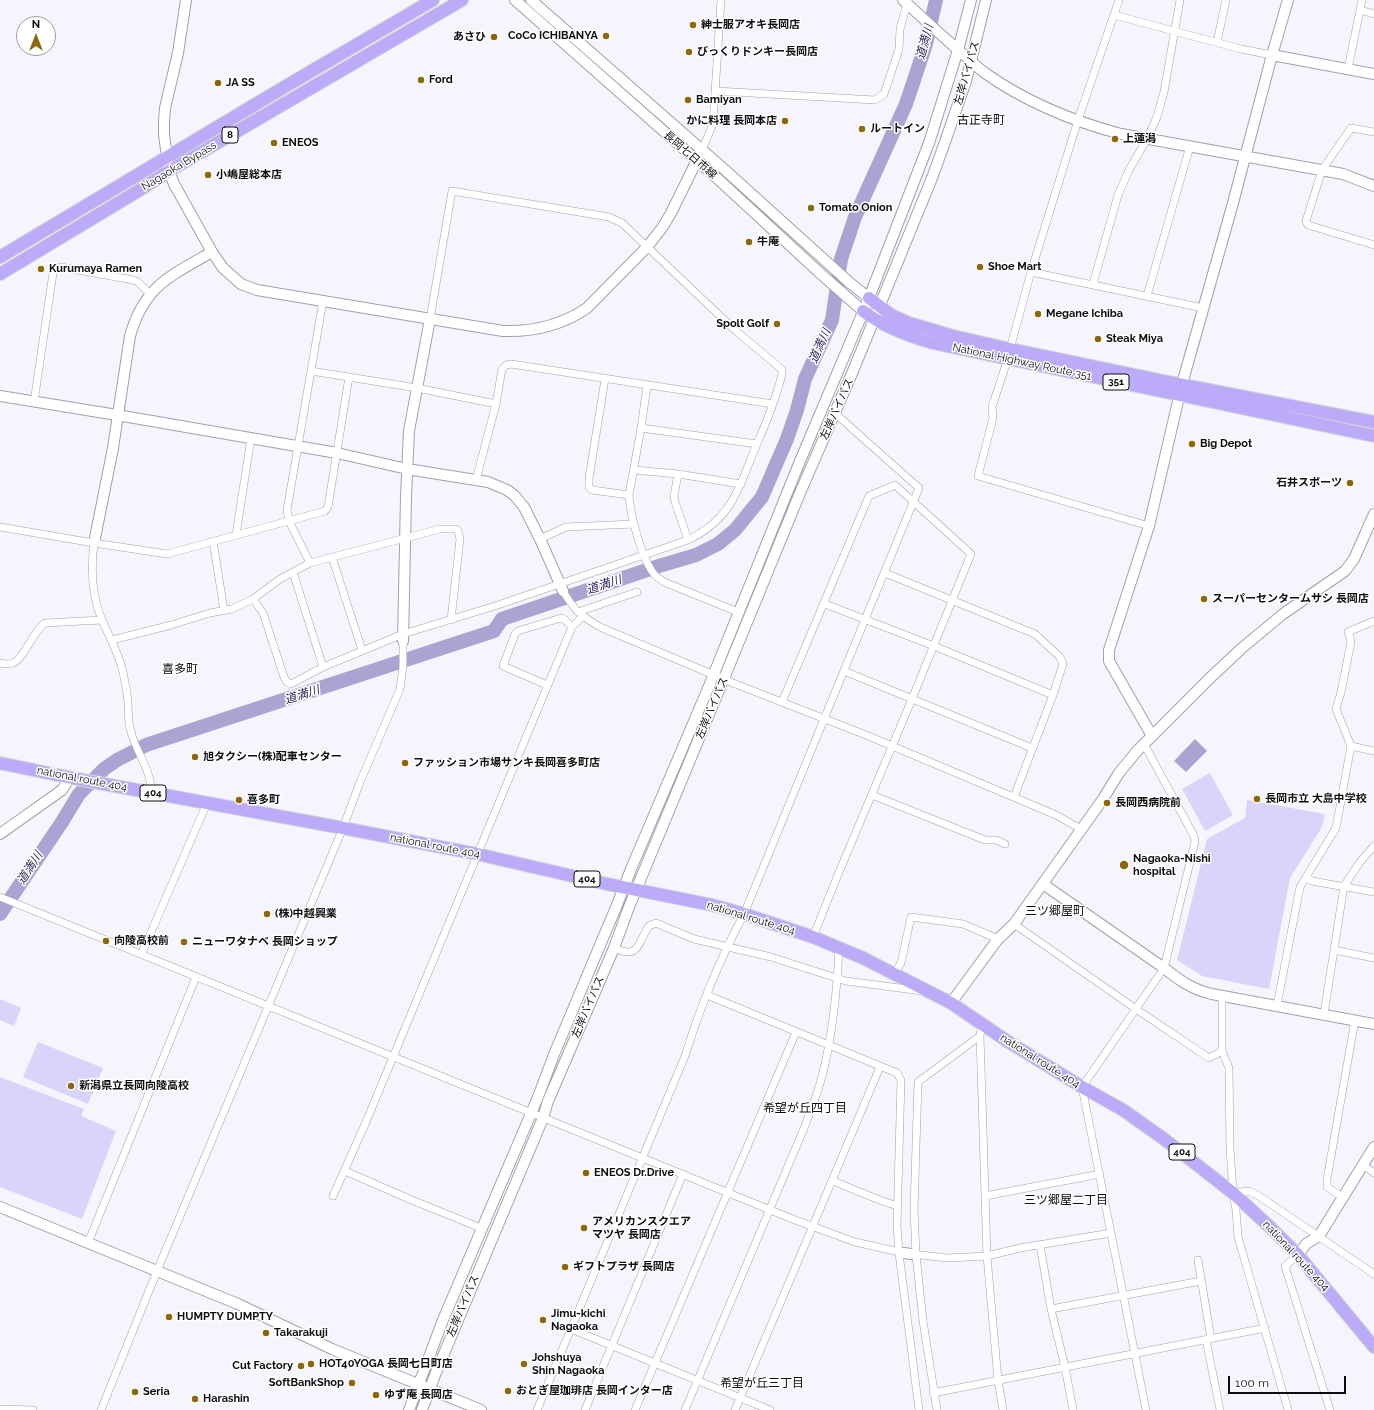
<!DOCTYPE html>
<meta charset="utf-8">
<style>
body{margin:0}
#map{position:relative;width:1374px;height:1410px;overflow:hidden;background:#f6f5fd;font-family:Raleway,sans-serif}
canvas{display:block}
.north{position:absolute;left:16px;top:16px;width:40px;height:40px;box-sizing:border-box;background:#fff;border:1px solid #9e9ea0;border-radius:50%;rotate:0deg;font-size:11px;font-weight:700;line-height:16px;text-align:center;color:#0d0d11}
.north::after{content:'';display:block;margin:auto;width:14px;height:18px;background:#8c6809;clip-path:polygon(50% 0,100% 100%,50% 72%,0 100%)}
.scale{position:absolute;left:1228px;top:1376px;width:118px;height:18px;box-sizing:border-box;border:2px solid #0d0d11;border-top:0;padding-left:5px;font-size:12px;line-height:14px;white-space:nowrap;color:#0d0d11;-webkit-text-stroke:3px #fff;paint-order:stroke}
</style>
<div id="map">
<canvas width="1374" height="1410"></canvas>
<div class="north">N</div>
<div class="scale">100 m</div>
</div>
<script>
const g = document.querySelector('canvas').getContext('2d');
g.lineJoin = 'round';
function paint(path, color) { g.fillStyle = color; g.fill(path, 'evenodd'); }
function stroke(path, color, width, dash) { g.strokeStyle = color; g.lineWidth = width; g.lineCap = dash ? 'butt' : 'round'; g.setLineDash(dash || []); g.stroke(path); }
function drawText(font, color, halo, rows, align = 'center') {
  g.font = font + ' Raleway,"Noto Sans JP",sans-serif'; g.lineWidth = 3; g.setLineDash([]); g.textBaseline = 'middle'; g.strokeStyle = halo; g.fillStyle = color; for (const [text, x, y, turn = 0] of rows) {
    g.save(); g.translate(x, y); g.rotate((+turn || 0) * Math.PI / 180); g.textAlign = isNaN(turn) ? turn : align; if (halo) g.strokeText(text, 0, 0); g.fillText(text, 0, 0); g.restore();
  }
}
paint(new Path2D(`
 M1210 773 1233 815 1205 831 1182 789Z
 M1247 800 1325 814 1322 827 1290 878 1269 989 1202 976 1177 960 1207 839 1245 818Z
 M0 999 21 1008 14 1026 0 1020Z
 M38 1042 103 1068 88 1104 23 1077Z
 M0 1077 84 1109 81 1116 116 1131 82 1219 0 1187Z`), '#dbd4fa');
paint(new Path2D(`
 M1195 739 1207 751 1186 772 1174 761Z`), '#aca3d3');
stroke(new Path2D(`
 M0 914 62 822 79 794 104 769 117 760 146 745 494 631 502 619 659 566 696 555 718 544 735 530 762 497 787 439 797 410 805 379 832 320 841 259 855 217 906 104 926 44 936 0`), '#aca3d3', 14);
const street = new Path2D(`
 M1360 10 1374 14
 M1114 15 1241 49 1272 55
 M1217 42 1226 0
 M1348 69 1362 0
 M716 91 875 100 884 94 899 49 900 29 908 0
 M1374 132 1351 128 1322 170 1306 221 1308 225 1374 245
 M702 150 713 124 721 0
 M1031 272 1203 308
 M1093 284 1118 195 1129 170 1147 139 1157 117 1164 92 1180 0
 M1147 296 1190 146
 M1010 349 1031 272 1078 120 1119 0
 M1008 358 992 407 993 418 978 476 1149 526
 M311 371 417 388 496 404
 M605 379 589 478V487L592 490 629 495C630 515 642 559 654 574 656 577 660 579 664 582L738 612
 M34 402 53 273 55 268 61 267 133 280 138 282 150 294
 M641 428 757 444
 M634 470 678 474 741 484
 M678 474 674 496 675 502 688 540
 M476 480 496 404 502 369 506 365 511 364 773 404
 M629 495 641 428 647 386
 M0 527 94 543 167 554 325 511 328 507 349 377
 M236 535 251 438
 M540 539 566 527 634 524
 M213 541 224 610
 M94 543C91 567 91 589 99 612 106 632 118 650 123 672 125 682 127 692 128 702 128 712 128 722 131 732 136 752 152 771 151 792
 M332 557 362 650
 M310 563 289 521 287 510 323 301
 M293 572 323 667
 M885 573 1035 634 1060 657 1063 664 1053 695 1014 797
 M563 591C574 610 581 616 600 627L733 683 866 735 1056 815 1081 829
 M253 599 263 613 284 677 287 682 291 684 323 667 403 634 495 606 688 540C734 518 739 486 757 444 767 421 776 399 782 374V370L778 366 736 331 622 223 609 217 452 191 430 319
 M825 604 934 646 1053 695
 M578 612 637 592
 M112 640 171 625 210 613 232 609 253 599 280 579 310 563 440 529H456L458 531 460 539 451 620
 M0 663C4 664 9 665 13 663 24 659 33 631 45 623L102 620
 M844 671 1032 748
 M547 685 503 666 515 634 518 631 561 618 565 620 572 627
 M782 702 869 496 895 485 971 554 912 699 837 877 813 937
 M1144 744 1194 836 1195 842 1164 968 1082 1087 1146 1410
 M1351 746 1374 751
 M872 795 985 840H996L1005 844
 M1306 877 1312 881 1374 892
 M0 897 795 1220 855 1242 904 1253
 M1014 924 1136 1009 1209 1058 1222 1051
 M614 948C640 960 637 943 649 926L656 923 694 939 771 957 846 981 922 991
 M1334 950 1374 958
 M142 953 207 803
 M894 974 901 963 911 917 963 924 998 939
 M707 995 897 1073 901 1080 897 1226 899 1253 919 1410
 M1222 995V1051L1229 1068 1230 1148 1233 1193 1236 1210 1238 1237 1288 1410
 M1277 1005 1300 887 1336 828 1351 746 1336 709 1341 692 1351 642 1350 637 1348 632 1374 621
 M1324 1014 1344 886 1360 862 1374 846
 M982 1024 980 1036 987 1256 998 1380 1003 1410
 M1363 1165 1374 1173
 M345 1171 414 1201 481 1228
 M833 1181 877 1199 897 1206
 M1233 1193 1249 1191 1259 1196 1374 1274
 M333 1196 366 1122 572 627 582 617
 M985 1196 1100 1174
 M1344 1198 1327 1187V1179L1355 1020
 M88 1243 196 977
 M1040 1245 1051 1309 1065 1367 1073 1410
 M912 1254 947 1258 987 1256 1020 1248 1111 1233
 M1298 1255 1285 1266 1330 1410
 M1198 1260 1211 1339
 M1051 1309 1201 1281
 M571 1329 770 1410
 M1206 1340 1220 1410
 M933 1393 1265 1328
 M0 1409 33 1410
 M101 1410 157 1271 343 828 360 782 400 689 403 667V641
 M537 1410 685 1056C700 1007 720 959 744 914L919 488 838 416
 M585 1410 683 1174
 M635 1410 796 1032
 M685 1410 805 1126C811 1109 818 1093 822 1076 833 1034 837 991 839 948
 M735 1410 880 1067
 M937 1410 923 1321 916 1255 914 1210 918 1082 980 1036`);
const secondary = new Path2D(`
 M186 0 178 53 165 108 164 121V135L169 171 174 184 212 252 223 268 241 284 257 290 503 331C533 332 562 325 587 308L647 247 662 228 671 213 702 150
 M515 0 719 180 822 275 863 311
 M531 0 725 170 850 283 869 298
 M903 0C924 19 944 38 964 55 971 61 978 68 985 73 1026 102 1072 121 1121 134L1343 174 1374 186
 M1272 55 1374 74
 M0 396 117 415 337 453 407 469 488 482 507 490 514 495 524 507 540 539 563 591
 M94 543 113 448 130 336C144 286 170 276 212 252
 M403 641 406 497 409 431 430 319
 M1152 736 1109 661V650L1149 526 1182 384 1233 203 1272 55 1288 0
 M0 834 62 790 66 784 67 776
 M1043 884 1164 968C1179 980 1193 990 1212 994L1374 1024
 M951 1003 998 939 1014 924 1103 799 1119 773 1137 751 1210 678 1242 648 1283 614 1345 571 1354 559 1374 514
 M0 1207 238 1304 332 1349 481 1410
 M904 1253 911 1254
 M1298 1255 1306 1244 1319 1236 1374 1147
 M409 1410 443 1320 538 1097 555 1052 617 905 631 869 709 686 800 461 869 298 929 143 958 50 971 0
 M422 1410 435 1375 543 1118 548 1101 614 948 629 907 727 671 800 493 853 371 932 178 945 142 966 81 986 0`);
const highway = new Path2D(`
 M0 257 286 86 433 0
 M0 274 138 191 169 171 462 0
 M869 298 891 315 909 323 953 336 1010 349 1164 381 1374 422
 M863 311C884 327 908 336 933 343L1374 436
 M0 763 77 779 343 828 477 854 607 884 712 905 744 914 813 937 863 958 951 1003 1007 1041 1082 1087 1123 1110 1164 1139 1233 1193 1271 1228 1298 1255 1374 1347`);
stroke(street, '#a2a0ad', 8);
stroke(secondary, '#a2a0ad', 12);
stroke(highway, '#d3d3d4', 14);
stroke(street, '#fff', 7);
stroke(secondary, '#fff', 10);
stroke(highway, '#bbabf9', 12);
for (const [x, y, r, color] of [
 [693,25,4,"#8c6809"],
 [606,36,4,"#8c6809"],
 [494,37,4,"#8c6809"],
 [689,52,4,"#8c6809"],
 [421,80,4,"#8c6809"],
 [218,83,4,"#8c6809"],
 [688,100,4,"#8c6809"],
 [785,121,4,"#8c6809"],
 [862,129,4,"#8c6809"],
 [1115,139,4,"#8c6809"],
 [274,143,4,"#8c6809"],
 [208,175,4,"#8c6809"],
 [811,208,4,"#8c6809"],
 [749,242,4,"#8c6809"],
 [980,267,4,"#8c6809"],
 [41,269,4,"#8c6809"],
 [1038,314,4,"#8c6809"],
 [777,324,4,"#8c6809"],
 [1098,339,4,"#8c6809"],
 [1192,444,4,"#8c6809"],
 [1350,483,4,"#8c6809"],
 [1204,599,4,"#8c6809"],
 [195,757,4,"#8c6809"],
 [405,763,4,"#8c6809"],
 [1257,799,4,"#8c6809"],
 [239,800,4,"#8c6809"],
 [1107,803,4,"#8c6809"],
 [1124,865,5,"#8c6809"],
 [267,914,4,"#8c6809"],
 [106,941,4,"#8c6809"],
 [184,942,4,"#8c6809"],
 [71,1086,4,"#8c6809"],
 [586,1173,4,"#8c6809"],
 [584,1228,4,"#8c6809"],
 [565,1267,4,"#8c6809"],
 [169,1317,4,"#8c6809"],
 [543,1320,4,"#8c6809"],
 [266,1333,4,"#8c6809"],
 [311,1364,4,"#8c6809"],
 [524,1364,4,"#8c6809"],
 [301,1366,4,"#8c6809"],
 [352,1383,4,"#8c6809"],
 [508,1391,4,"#8c6809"],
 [135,1392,4,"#8c6809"],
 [376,1395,4,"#8c6809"],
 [195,1399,4,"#8c6809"]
]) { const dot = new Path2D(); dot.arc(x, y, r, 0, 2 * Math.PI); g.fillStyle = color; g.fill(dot); stroke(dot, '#fff', 1.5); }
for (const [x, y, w] of [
 [230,135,16],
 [1116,382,26],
 [153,793,26],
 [587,879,26],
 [1182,1152,26]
]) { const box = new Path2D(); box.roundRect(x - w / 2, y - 8, w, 16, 3); g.fillStyle = '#fff'; g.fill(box); stroke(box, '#0d0d11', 1); }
drawText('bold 10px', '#0d0d11', null, [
 ["8",230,135],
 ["351",1116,382],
 ["404",153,793],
 ["404",587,879],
 ["404",1182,1152]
]);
drawText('bold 11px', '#0d0d11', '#fff', [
 ["紳士服アオキ長岡店",701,25],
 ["CoCo ICHIBANYA",598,36,"right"],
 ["あさひ",486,37,"right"],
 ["びっくりドンキー長岡店",697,52],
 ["Ford",429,80],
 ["JA SS",226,83],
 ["Bamiyan",696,100],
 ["かに料理 長岡本店",777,121,"right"],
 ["ルートイン",870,129],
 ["上蓮潟",1123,139],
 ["ENEOS",282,143],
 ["小嶋屋総本店",216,175],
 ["Tomato Onion",819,208],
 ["牛庵",757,242],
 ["Shoe Mart",988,267],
 ["Kurumaya Ramen",49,269],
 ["Megane Ichiba",1046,314],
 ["Spolt Golf",769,324,"right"],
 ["Steak Miya",1106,339],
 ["Big Depot",1200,444],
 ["石井スポーツ",1342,483,"right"],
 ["スーパーセンタームサシ 長岡店",1212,599],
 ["旭タクシー(株)配車センター",203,757],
 ["ファッション市場サンキ長岡喜多町店",413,763],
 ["長岡市立 大島中学校",1265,799],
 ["喜多町",247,800],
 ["長岡西病院前",1115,803],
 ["Nagaoka-Nishi",1133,859],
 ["hospital",1133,872],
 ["(株)中越興業",275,914],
 ["向陵高校前",114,941],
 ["ニューワタナベ 長岡ショップ",192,942],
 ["新潟県立長岡向陵高校",79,1086],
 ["ENEOS Dr.Drive",594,1173],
 ["アメリカンスクエア",592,1222],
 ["マツヤ 長岡店",592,1235],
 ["ギフトプラザ 長岡店",573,1267],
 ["Jimu-kichi",551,1314],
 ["Nagaoka",551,1327],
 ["HUMPTY DUMPTY",177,1317],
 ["Takarakuji",274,1333],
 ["Johshuya",532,1358],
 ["Shin Nagaoka",532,1371],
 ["HOT40YOGA 長岡七日町店",319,1364],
 ["Cut Factory",293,1366,"right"],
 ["SoftBankShop",344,1383,"right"],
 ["おとぎ屋珈琲店 長岡インター店",516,1391],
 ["Seria",143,1392],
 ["ゆず庵 長岡店",384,1395],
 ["Harashin",203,1399]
], 'left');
drawText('11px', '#0d0d11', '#fff', [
 ["左岸バイパス",967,73,-74],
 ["長岡七日市線",690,155,41],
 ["Nagaoka Bypass",179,166,-31],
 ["National Highway Route 351",1022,362,12],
 ["左岸バイパス",837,409,-66],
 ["左岸バイパス",712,708,-67],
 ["national route 404",82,779,11],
 ["national route 404",435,846,11],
 ["national route 404",751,918,17],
 ["左岸バイパス",588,1007,-67],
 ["national route 404",1040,1061,32],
 ["national route 404",1296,1256,47],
 ["左岸バイパス",463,1306,-67]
]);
drawText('italic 12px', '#311f59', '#fff', [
 ["道満川",925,42,-75],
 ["道満川",820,346,-66],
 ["道満川",604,585,-18],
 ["道満川",302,695,-18],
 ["道満川",30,868,-57]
]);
drawText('12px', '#0d0d11', '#fff', [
 ["古正寺町",981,120],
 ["喜多町",180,669],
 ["三ツ郷屋町",1055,911],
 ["希望が丘四丁目",805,1108],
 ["三ツ郷屋二丁目",1066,1200],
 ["希望が丘三丁目",762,1383]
]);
</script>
